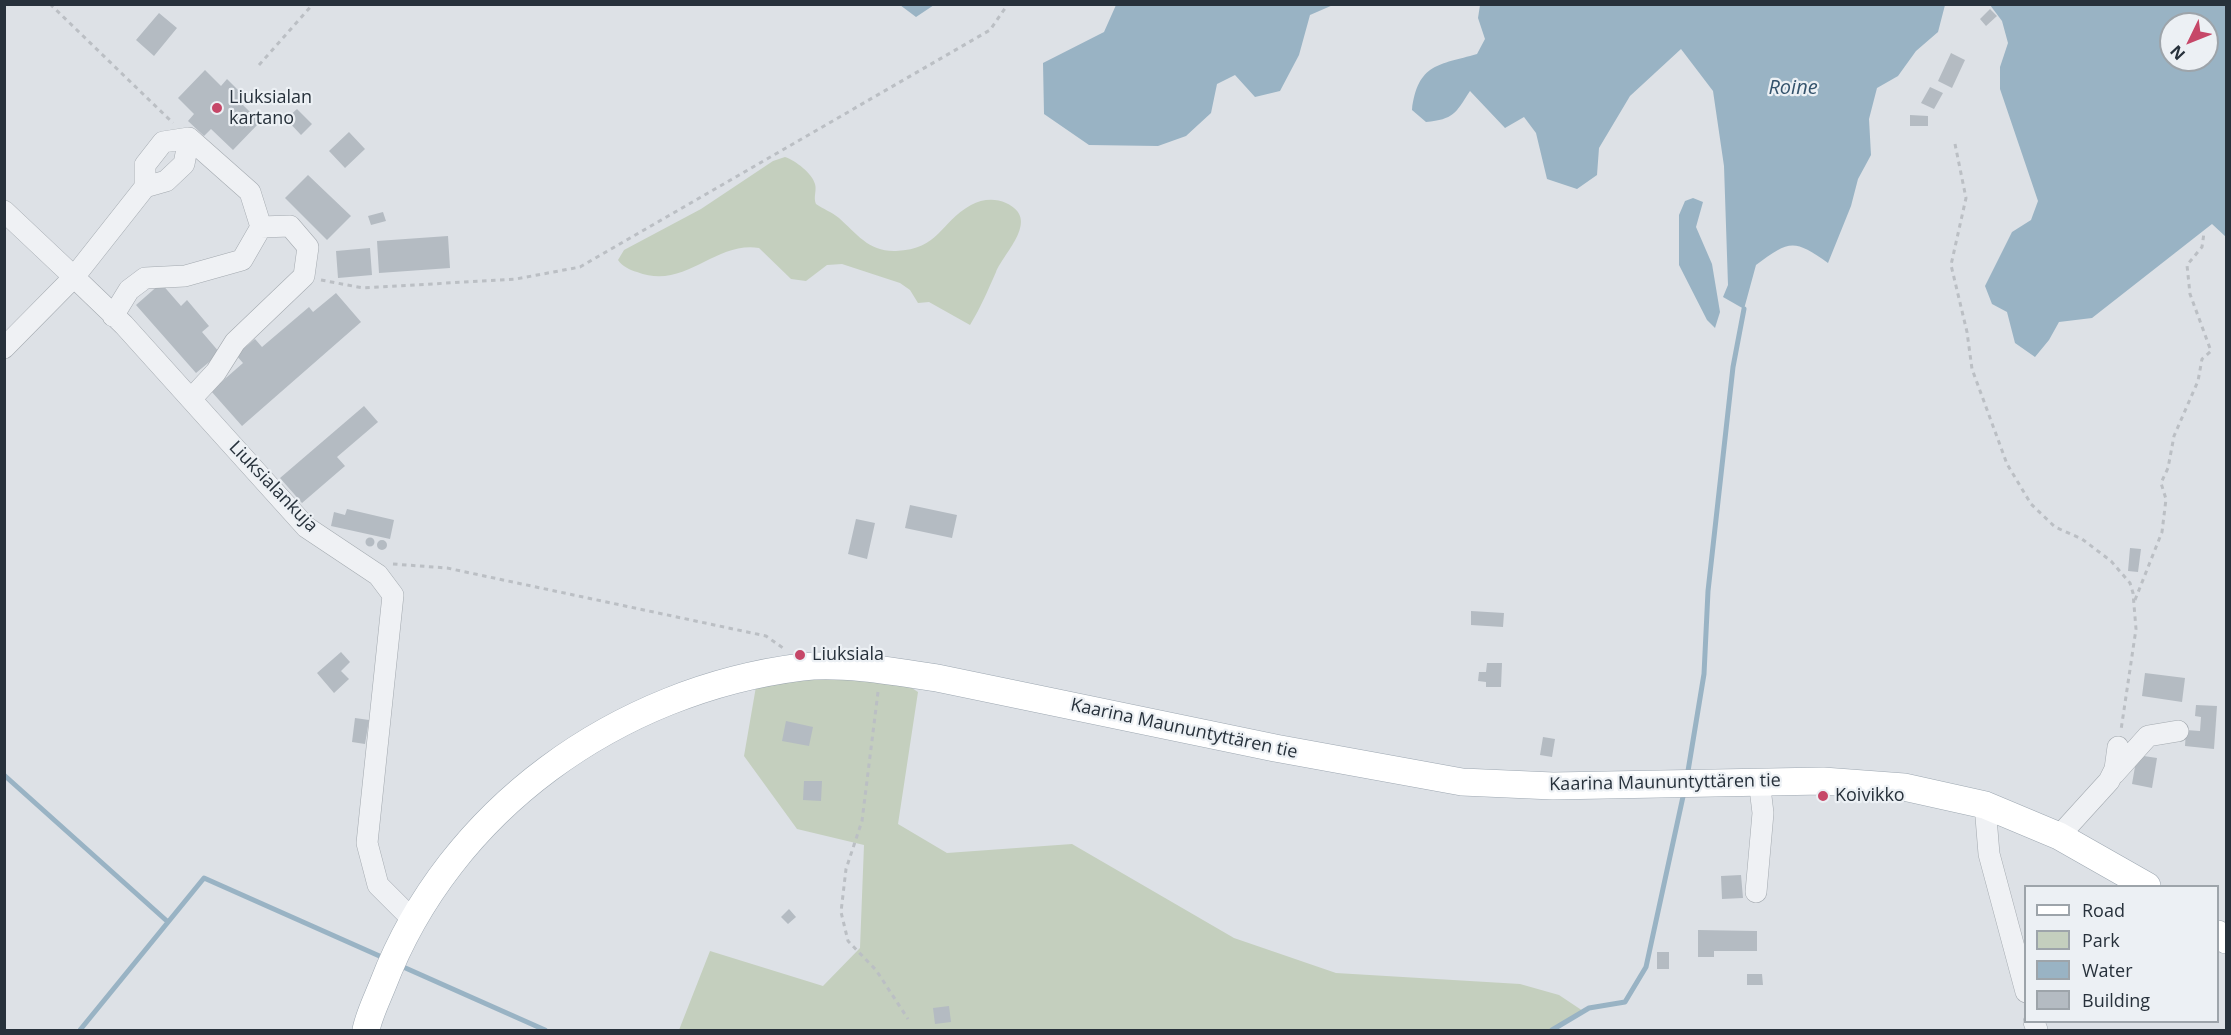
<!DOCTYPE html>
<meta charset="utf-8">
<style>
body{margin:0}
#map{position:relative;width:2231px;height:1035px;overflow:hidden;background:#dde1e6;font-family:"Open Sans",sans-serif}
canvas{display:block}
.frame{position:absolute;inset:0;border:6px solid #27313b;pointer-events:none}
.legend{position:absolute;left:2024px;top:885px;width:195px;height:138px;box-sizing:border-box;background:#ecf0f4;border:2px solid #9da4aa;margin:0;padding:8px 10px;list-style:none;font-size:18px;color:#27313b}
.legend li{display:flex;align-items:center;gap:12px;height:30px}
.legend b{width:30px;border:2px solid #9da4aa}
.north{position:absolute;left:2159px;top:12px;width:60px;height:60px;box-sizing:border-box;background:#ecf0f4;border:2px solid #9da4aa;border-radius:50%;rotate:227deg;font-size:16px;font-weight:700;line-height:24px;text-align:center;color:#27313b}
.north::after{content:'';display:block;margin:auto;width:21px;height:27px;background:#c64768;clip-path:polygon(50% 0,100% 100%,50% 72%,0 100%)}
</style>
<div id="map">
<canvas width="2231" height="1035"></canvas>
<div class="frame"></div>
<ul class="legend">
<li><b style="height:8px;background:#fff"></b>Road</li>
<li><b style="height:16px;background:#c4cfbe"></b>Park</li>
<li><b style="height:16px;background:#99b3c4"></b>Water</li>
<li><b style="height:16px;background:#b4bbc2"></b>Building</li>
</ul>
<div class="north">N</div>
</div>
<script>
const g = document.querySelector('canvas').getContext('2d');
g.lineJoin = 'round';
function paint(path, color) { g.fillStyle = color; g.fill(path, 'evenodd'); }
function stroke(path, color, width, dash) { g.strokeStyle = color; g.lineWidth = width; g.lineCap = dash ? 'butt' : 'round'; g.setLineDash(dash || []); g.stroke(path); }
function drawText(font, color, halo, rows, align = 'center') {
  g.font = font + ' "Open Sans",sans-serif'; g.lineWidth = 4.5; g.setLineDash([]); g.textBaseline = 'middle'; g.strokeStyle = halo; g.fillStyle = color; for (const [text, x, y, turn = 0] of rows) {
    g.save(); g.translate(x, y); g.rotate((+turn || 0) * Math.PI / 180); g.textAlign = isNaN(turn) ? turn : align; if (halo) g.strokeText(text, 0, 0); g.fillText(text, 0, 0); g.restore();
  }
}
paint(new Path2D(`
 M785 157C796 161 812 173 815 184 817 191 813 197 816 204 823 209 832 212 839 218 857 234 869 252 896 251 940 249 939 223 971 205 982 199 995 198 1006 203 1041 219 1005 251 996 272 988 290 981 307 970 325L929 302 918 303 910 290 900 283 842 264 827 265 806 281 791 279 759 248C714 241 685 291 637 272 630 270 622 266 618 260L624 250 701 209 773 161Z
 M883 669 918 692 898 824 947 853 1072 844 1234 938 1336 973 1520 984 1559 995 1583 1011 1554 1030H679L710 951 823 986 860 948 864 845 797 829 744 756 758 675Z`), '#c4cfbe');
paint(new Path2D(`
 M900 5H934L916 17Z
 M1116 5V4L1333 5 1310 15 1299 55 1280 91 1255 97 1235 75 1217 84 1211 113 1186 136 1158 146 1089 145 1044 114 1043 63 1104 32Z
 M1480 5V4L1945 5 1938 32 1916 51 1898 76 1877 88 1869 119 1871 155 1858 179 1851 206 1828 263C1793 238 1789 241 1756 265L1744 309 1723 297 1728 285 1724 166 1713 91 1681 49 1630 96 1599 148 1597 175 1577 189 1547 179 1536 133 1524 117 1505 128 1470 91C1455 114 1454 119 1426 122L1412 110C1418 63 1439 65 1477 54L1485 39 1478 18Z
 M1990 5H2226V237L2212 224 2092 318 2059 322 2049 340 2035 357 2015 343 2007 312 1992 304 1985 286 2012 232 2031 220 2038 201 2000 89V67L2008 43 2002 21ZM2171 24H2207V60H2171Z
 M1693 198 1703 202 1696 227 1712 264 1720 312 1715 328 1707 320 1679 265V215L1685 201Z`), '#99b3c4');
stroke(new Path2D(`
 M4 775 168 922
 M1687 777 1704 674 1708 591 1733 367 1744 309
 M401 966 545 1030
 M80 1030 204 878 384 958
 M1552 1030 1589 1008 1625 1002 1646 967 1684 792`), '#99b3c4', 5);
paint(new Path2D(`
 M1990 9 1997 16 1986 26 1980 19Z
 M159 13 177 28 154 56 136 40Z
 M1951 53 1965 60 1952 88 1938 81Z
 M205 70 221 86 227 79 245 97 240 102 260 122 233 150 211 129 204 136 188 121 194 114 178 98Z
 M1930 87 1943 93 1934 109 1921 103Z
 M297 109 312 124 301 135 286 119Z
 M1910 115 1928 116V126H1910Z
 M349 132 365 149 345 168 329 151Z
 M308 175 351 216 327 240 285 198Z
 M383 212 386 221 371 225 368 216Z
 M448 236 450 268 379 273 377 241Z
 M370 248 372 275 338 278 336 251Z
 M161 283 181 306 187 300 209 326 202 332 220 353 196 373 136 305Z
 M336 293 361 322 242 426 211 391 243 363 236 355 255 339 262 347 309 307 313 312Z
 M364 406 378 422 337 457 345 466 302 503 280 478Z
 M910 505 957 515 952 538 905 528Z
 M347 509 394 520 390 539 331 526 334 512 345 515Z
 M856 519 875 523 867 559 848 554Z
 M365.5 542a4.5 4.5 0 1 1 9 0a4.5 4.5 0 1 1-9 0Z
 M377 545a5 5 0 1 1 10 0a5 5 0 1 1-10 0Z
 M2130 548 2141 549 2138 572 2128 571Z
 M1471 611 1504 613 1503 627 1471 625Z
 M341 652 350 662 341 671 349 679 334 693 317 673Z
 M1487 663H1502L1501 687H1486V682L1478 681 1479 672H1486Z
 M2145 673 2185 678 2182 702 2142 696Z
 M2196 705 2217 706 2214 749 2185 746 2186 730 2200 731 2201 717 2195 716Z
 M355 718 369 720 365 744 352 742Z
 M786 721 813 727 809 746 782 741Z
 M1543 737 1555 739 1552 757 1540 755Z
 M2137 755 2157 758 2152 788 2132 784Z
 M804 781H822L821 801 803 800Z
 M1741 875 1743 898 1722 899 1721 876Z
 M789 909 796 917 788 924 781 917Z
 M1698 930 1757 931V951H1714V957H1698Z
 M1657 952H1669V969H1657Z
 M1747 974H1762L1763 985H1747Z
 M949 1006 951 1022 935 1024 933 1008Z`), '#b4bbc2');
const minor = new Path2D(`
 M145 187V165L163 142 189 138
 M4 211 74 277 145 187 166 181 184 164 189 138 250 192 261 227
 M113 316 129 290 145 278 185 276 242 260 261 227 290 226 308 247 304 276 235 342 216 372 191 399
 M4 348 74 277 124 325 306 527 378 575 393 595 367 843 378 885 413 920
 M2114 774 2148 736 2178 731
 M1985 805 1989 854 2026 992
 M2059 836 2109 781 2115 769 2118 747
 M1756 892 1763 813 1759 780
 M2034 1022 2037 1030`);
const major = new Path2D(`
 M2218 934 2226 940
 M366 1030C369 1015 377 999 383 984 450 809 618 690 802 667 841 662 898 672 937 678L1275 748 1462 782 1553 786 1823 781 1904 787 1985 805 2059 836 2147 886`);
stroke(minor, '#a3a9af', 22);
stroke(major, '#9da7b1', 28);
stroke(new Path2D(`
 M50 4 173 123
 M259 65 313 4
 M1955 144 1966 198 1951 265 1967 332 1972 369 2007 464 2031 504 2055 527 2082 539 2111 561 2130 583 2133 593 2136 629 2121 730
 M321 280 363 288 516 279 580 267 990 30 1008 4
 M393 564 447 568 766 636 783 648
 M2135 600 2162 532 2166 499 2161 483 2168 468 2174 436 2198 381 2202 359 2211 351 2190 294 2187 265 2202 247 2204 233
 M878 692 862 821 846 869 841 912 848 941 876 970 908 1019`), '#bbbfc4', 3, [4.5, 4.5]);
stroke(minor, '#eff1f4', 21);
stroke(major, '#fff', 27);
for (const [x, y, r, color] of [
 [217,108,6,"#c64768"],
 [800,655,6,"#c64768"],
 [1823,796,6,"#c64768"]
]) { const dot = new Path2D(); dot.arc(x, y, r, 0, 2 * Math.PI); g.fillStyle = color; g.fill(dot); stroke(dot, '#ecf0f4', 2); }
drawText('18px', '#27313b', '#ecf0f4', [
 ["Liuksialan",229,98],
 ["kartano",229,119],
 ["Liuksiala",812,655],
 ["Koivikko",1835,796]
], 'left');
drawText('18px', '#27313b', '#ecf0f4', [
 ["Liuksialankuja",273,487,46],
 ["Kaarina Maununtyttären tie",1184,729,12],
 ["Kaarina Maununtyttären tie",1665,783,-1]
]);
drawText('italic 20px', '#34536c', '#ecf0f4', [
 ["Roine",1793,88]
]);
</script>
